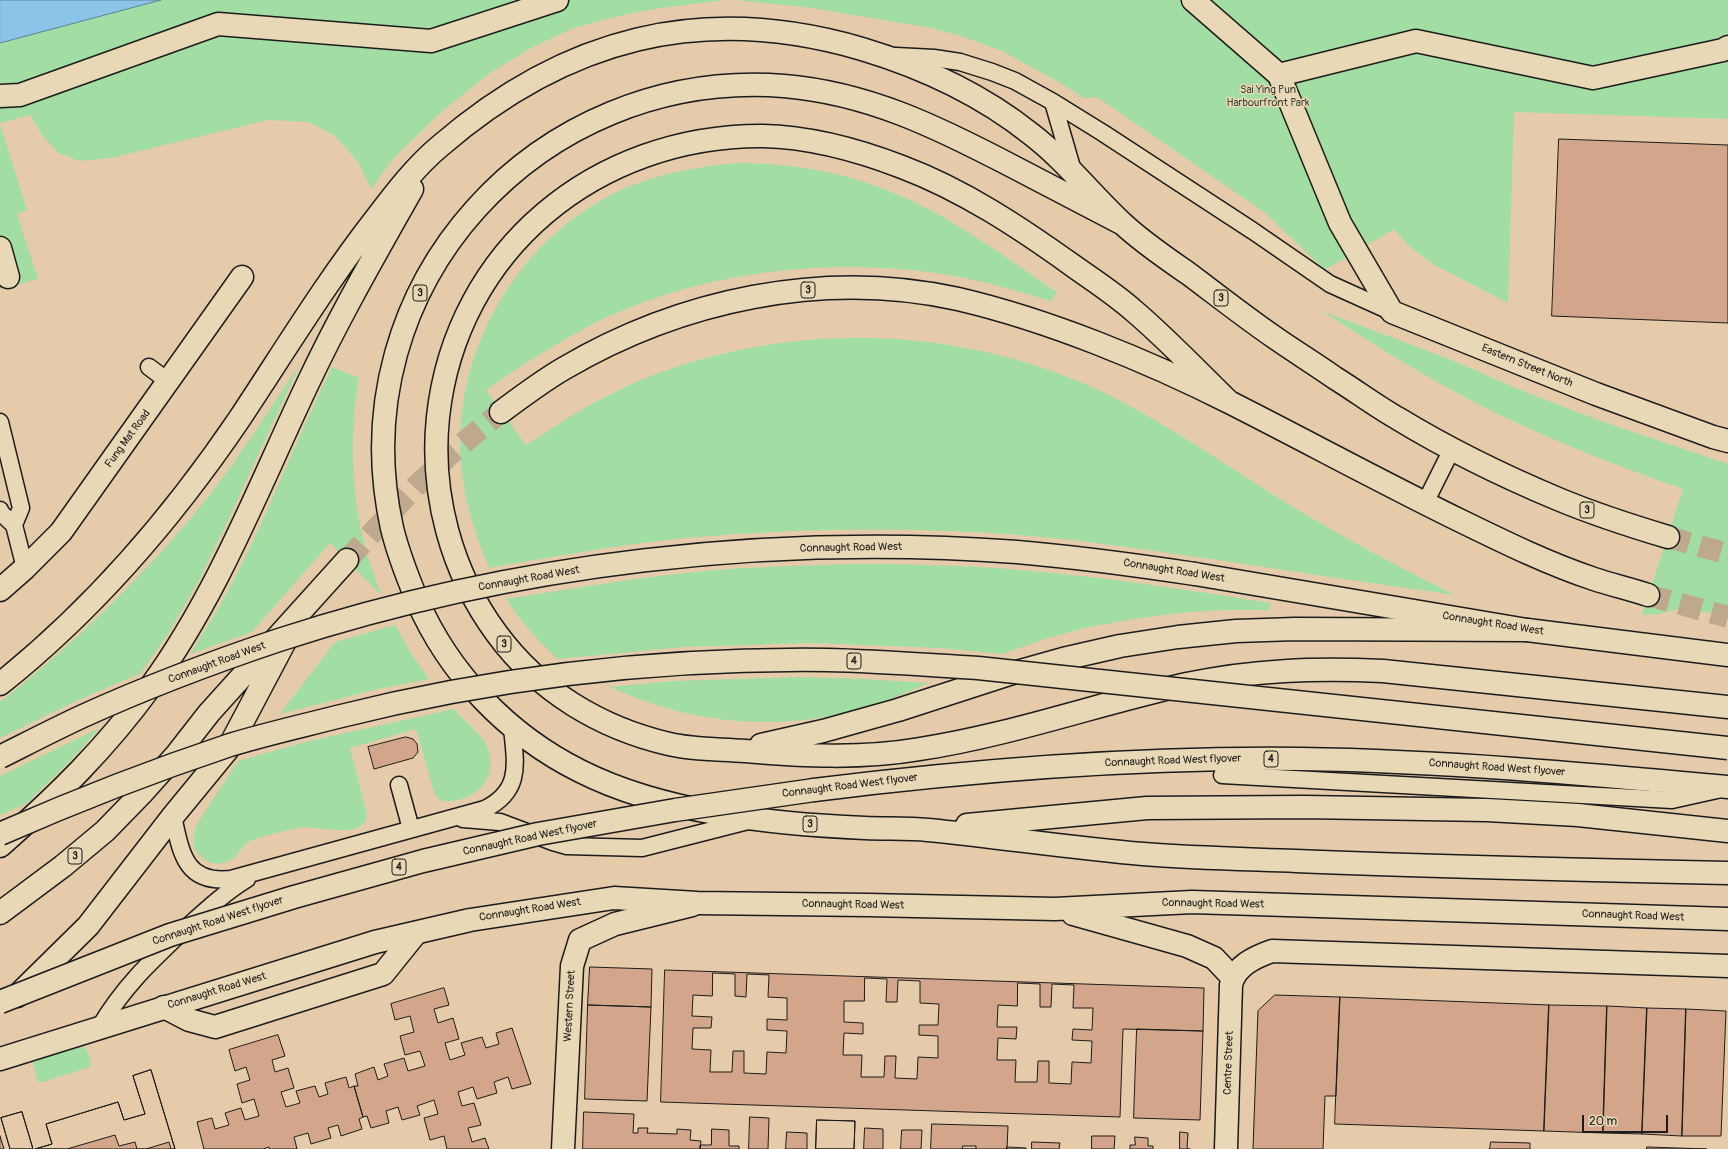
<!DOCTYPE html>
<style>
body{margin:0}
#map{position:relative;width:1728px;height:1149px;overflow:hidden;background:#e6cbaa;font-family:Pangolin,sans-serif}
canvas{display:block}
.scale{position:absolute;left:1582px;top:1115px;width:86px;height:18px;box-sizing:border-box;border:2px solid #1c1c1c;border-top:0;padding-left:5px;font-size:12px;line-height:14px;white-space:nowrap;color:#1c1c1c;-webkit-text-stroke:3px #e9d8b5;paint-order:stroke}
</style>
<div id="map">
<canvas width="1728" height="1149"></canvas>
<div class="scale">20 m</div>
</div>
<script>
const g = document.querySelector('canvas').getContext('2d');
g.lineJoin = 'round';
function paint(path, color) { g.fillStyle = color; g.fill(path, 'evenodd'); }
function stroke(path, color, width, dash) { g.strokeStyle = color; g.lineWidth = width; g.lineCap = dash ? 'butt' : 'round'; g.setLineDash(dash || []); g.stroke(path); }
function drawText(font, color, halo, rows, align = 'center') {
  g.font = font + ' Pangolin,sans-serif'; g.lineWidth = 3; g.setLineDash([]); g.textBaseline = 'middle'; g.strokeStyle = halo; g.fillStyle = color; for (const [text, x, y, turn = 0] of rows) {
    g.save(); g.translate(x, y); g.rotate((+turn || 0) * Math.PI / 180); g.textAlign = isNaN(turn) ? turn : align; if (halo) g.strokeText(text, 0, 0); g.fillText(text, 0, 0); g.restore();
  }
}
paint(new Path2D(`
 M161 0H725L654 9 614 17 571 29 531 48 490 73 440 113 393 159 371 189 358 162 335 136 308 122 268 120 111 158 79 161 57 152 42 135 30 115 0 123V43Z
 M735 0H1728V119L1514 112 1508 303 1434 265 1409 246 1394 229 1325 270 1264 212 1097 97 1084 98 1057 81 1002 51 961 36 931 28 811 8Z
 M0 124 27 210 17 214 38 279 0 289Z
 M736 163C792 163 845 172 896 194 951 216 1007 259 1057 292L1051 301C1021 292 991 283 960 277 841 255 706 269 597 322 558 342 522 365 486 390L526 445C564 420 603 395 646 378 795 319 966 325 1111 396 1172 427 1227 466 1285 502 1340 536 1397 566 1455 595 1376 584 1297 572 1218 560 1152 551 1086 540 1019 535 900 526 778 528 658 541 602 548 546 558 489 568 475 534 464 500 461 463 452 355 515 244 611 195 651 175 693 167 736 163Z
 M1322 311 1449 359 1523 391 1598 420 1728 464V615L1678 609 1659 614 1642 615 1683 489C1620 467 1558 443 1498 414 1436 384 1379 348 1322 311Z
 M300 364 224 529 199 580 171 629 141 673 76 701 0 738V702C72 646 137 582 195 513 234 466 266 414 300 364Z
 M332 367 359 378C347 450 352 525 381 593H379L330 543 252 632 190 654C250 566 285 462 332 367Z
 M849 564C906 564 964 565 1021 570 1105 577 1188 590 1271 603L1269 610H1224L1179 613 1134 619 1089 627 1045 639 1002 654 939 648 811 643 684 647 558 659C538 641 521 622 506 599 562 590 618 581 675 574 733 567 791 566 849 564Z
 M395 625 411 653 429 679 374 690 280 714 335 642Z
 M800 677 864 679 928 683C906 693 884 703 860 709 802 726 736 726 677 711 654 705 631 696 609 687L672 681Z
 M454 709C465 723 484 734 489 752 495 778 481 794 458 800 448 802 442 803 435 795L416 729 350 748 367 814C365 843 314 823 296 828 282 832 266 835 252 840 246 842 241 850 237 855 225 866 210 867 199 855 191 847 193 836 196 826L238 761 309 741Z
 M100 728 69 762 26 804 0 815V776Z
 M83 1046C88 1050 92 1061 90 1067L43 1082H38L33 1064 34 1061Z`), '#a2dda3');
const water = new Path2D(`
 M0 0H161L0 43Z`);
paint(water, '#8ac4e9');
stroke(water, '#5e8197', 1);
const building = new Path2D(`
 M1559 139 1728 145V323L1552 316Z
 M406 737 413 739 417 744 418 752 413 758 374 769 368 747Z
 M590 967 652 969 651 1007 588 1005Z
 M665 970 1204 988 1203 1031 1123 1029 1120 1117 661 1102Z
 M713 973 735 974V996L746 997 747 974 769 975 768 997 787 998V1020L767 1019V1030L787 1031 786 1053 767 1052 766 1074 744 1073V1051H733L732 1072H710L711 1050 692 1049 693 1028H711L712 1017 692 1016 693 995 712 996Z
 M865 978 887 979 886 1002H897L898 980 920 981V1003L939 1004 938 1025H919V1035L938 1036V1058L918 1057 917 1079 895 1078 896 1056H885L884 1077H861L862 1055H843L844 1033 863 1034V1023L844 1022V1001H864Z
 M1018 983 1040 984V1007H1051L1052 984 1074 985 1073 1008H1093L1092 1030 1073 1029 1072 1040 1092 1041 1091 1063 1072 1062 1071 1084 1049 1083V1061H1038L1037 1082H1015L1016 1060H997L998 1038 1016 1039 1017 1027H997L998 1005 1017 1006Z
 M444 988 449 1005 434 1009 438 1023 453 1018 459 1039 445 1043 450 1060 465 1055 461 1043 482 1037 486 1048 499 1044 496 1033 512 1028 531 1084 512 1089 508 1077 494 1082 497 1093 477 1099 473 1087 458 1092 462 1106 474 1103 481 1125 468 1128 472 1142 485 1138 489 1149H447L444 1136 430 1140 424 1118 438 1114 434 1100 417 1106 420 1115 402 1120 398 1107 386 1111 389 1123 371 1128 367 1116 363 1117 354 1086H358L355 1074 374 1067 378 1080 388 1076 384 1064 404 1058 408 1071 425 1066 420 1051 405 1055 400 1036 414 1032 410 1016 395 1020 391 1004Z
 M1275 995 1340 997 1336 1096H1325L1323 1149H1253L1258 1011Z
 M1340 997 1549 1005 1544 1131 1335 1124Z
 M588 1005 651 1007 647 1101 585 1099Z
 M1549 1005 1607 1006 1603 1133 1544 1131Z
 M1607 1006 1647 1008 1642 1134 1603 1133Z
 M1647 1008 1686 1009 1682 1136 1642 1134Z
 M1686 1009 1726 1011 1721 1136H1682Z
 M1137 1029 1203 1031 1200 1120 1134 1118Z
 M278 1035 285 1056 272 1060 275 1072 288 1068 294 1088 281 1092 286 1107 300 1103 296 1091 315 1086 319 1097 328 1094 325 1083 346 1077 349 1088 354 1086 363 1117 359 1119 362 1129 341 1136 338 1125 328 1128 331 1138 311 1144 308 1133 294 1137 297 1149H270L269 1147 263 1149H204L197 1122 212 1118 215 1129 229 1125 225 1113 241 1108 245 1120 259 1116 254 1099 242 1103 237 1084 250 1080 246 1067 235 1071 229 1050Z
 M151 1070 175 1149H171L169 1142 146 1149H137L135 1142 119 1146 115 1135 67 1149H35L52 1144 46 1124 118 1102 124 1120 145 1114 133 1076Z
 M151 1070 175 1149H35L52 1144 46 1124 118 1102 124 1120 145 1114 133 1076Z
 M22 1112 33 1149H10L1 1118Z
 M22 1112 33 1149H10L1 1118Z
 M584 1112 634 1114 633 1133H638V1128H648L647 1133 677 1134V1129L691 1130 690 1140 701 1141 700 1149H583Z
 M750 1117 769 1118 768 1149H749Z
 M817 1120 855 1121 854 1149H816Z
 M817 1120 855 1121 854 1149H816Z
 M932 1124 1008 1126 1007 1149H931Z
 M865 1128 883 1129V1149H864Z
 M712 1129 729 1130V1146H739V1149H700V1145H711Z
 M902 1130H922L921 1149H901Z
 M787 1132 807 1133V1149H786Z
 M1180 1132 1188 1133 1187 1149H1190H1180Z
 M0 1136 4 1149H0Z
 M1092 1136H1115L1114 1149H1092Z
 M1135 1137 1148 1138V1146H1153V1149H1130V1145H1135Z
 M1032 1142 1060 1143 1059 1149H1032Z
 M1491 1142 1530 1143V1149H1490Z
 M963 1146H976V1149H963Z
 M1007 1147 1026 1148V1149H1007Z
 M1647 1147 1707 1149H1647Z`);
paint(building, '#d3a58a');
stroke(building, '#1c1c1c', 1);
stroke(new Path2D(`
 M1668 537 1728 554
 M347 560 415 487 457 448 501 412
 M1648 595 1728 617`), '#bea88e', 22, [22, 11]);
const lane = new Path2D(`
 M896 56 934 58 960 62 992 72 1015 81 1053 102 1103 133 1253 231 1330 284 1392 312
 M1053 102 1073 171
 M149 367 169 382
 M0 422 21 508 14 525 25 568
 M1425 503 1452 449
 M0 510 1 513 14 525
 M1222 775 1672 800 1717 790
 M399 785 411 829
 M173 816C181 853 185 884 231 879L485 809C523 790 515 762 512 727
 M463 819 500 822 553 842 567 846 642 848 748 821
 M99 1028C124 986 150 962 185 929 205 911 224 893 247 879`);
const street = new Path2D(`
 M1193 0 1279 75 1340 223 1392 312 1596 394 1713 437 1728 441
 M1279 75 1416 41 1593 78 1723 50 1728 47
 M0 96 20 95 218 24 431 41 557 0
 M0 248 8 277
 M0 590 25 568 61 532 242 277
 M164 1007 189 1020 215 1027 383 974 416 933`);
const secondary = new Path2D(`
 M563 1149 572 966 580 940 615 924 692 905
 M1226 1149 1231 985C1235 966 1255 957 1272 951L1728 966`);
const primary = new Path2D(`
 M1195 574 1527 630 1728 655
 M1073 914 1187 946 1214 958 1233 978
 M0 1059 375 942 470 920 614 898 697 903 868 905 1055 909 1192 902 1728 919`);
const highway = new Path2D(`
 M1123 224C1085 204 1048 185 1010 165 937 127 868 93 784 86 539 67 338 285 392 528 398 553 407 576 417 600 449 674 508 735 580 771 663 813 773 824 865 828 886 829 907 828 928 830 1000 837 1072 848 1143 854 1194 858 1245 859 1296 861 1440 867 1584 870 1728 873
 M1229 402C1198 372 1167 339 1134 311 1115 294 1093 280 1072 265 1019 227 963 190 902 167 858 150 810 137 763 136 597 135 456 249 438 417 430 493 451 572 497 634 539 691 600 728 669 744 694 750 719 749 745 751 803 756 862 759 920 749 1011 735 1097 704 1187 684 1254 670 1314 668 1383 671L1728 707
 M501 412C521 397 541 382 563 369 680 300 823 269 958 299 1048 320 1148 361 1231 403 1308 442 1385 484 1463 522 1506 543 1549 564 1594 579 1612 585 1630 589 1648 595
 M0 684C94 609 173 517 240 418 285 350 327 281 377 217 396 192 416 166 440 146 565 38 702 2 862 49 922 67 982 95 1031 134 1065 160 1091 194 1122 223 1142 242 1166 258 1189 274 1217 295 1245 317 1274 337 1294 351 1315 364 1335 378 1356 391 1376 406 1397 418 1448 449 1503 476 1558 499 1594 514 1631 526 1668 537
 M761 745 823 731 898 710 1006 675 1063 659 1120 646 1178 637 1236 631 1295 629 1527 630
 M814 790C975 770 1137 757 1301 759 1444 761 1586 774 1728 787
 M967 825 1147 808 1304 807 1487 810 1578 815 1728 831
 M0 846C57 796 106 748 151 686 218 594 259 486 308 383 339 317 376 253 412 189
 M0 913 63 866 105 831 143 792 177 754 209 713 347 560
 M17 996 88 926 173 816 228 749 301 611`);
stroke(lane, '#1c1c1c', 19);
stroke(street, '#1c1c1c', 25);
stroke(secondary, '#1c1c1c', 25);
stroke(primary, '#1c1c1c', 25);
stroke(highway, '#1c1c1c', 25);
stroke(lane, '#e9d8b5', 16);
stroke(street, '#e9d8b5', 22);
stroke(secondary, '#e9d8b5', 22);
stroke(primary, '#e9d8b5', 22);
stroke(highway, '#e9d8b5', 22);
const primaryBridge = new Path2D(`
 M0 757C28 743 55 729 83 716 147 687 213 662 279 640 515 563 770 534 1017 552 1076 557 1135 565 1195 574`);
const highwayBridge = new Path2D(`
 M0 834C75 801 152 771 230 745 266 734 302 726 337 717 497 677 662 658 827 660 877 661 927 665 978 668L1728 748
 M0 1002 170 935 294 897 423 861 538 834 675 810 814 790`);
stroke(primaryBridge, '#1c1c1c', 25, []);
stroke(highwayBridge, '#1c1c1c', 25, []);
stroke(primaryBridge, '#e9d8b5', 22);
stroke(highwayBridge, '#e9d8b5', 22);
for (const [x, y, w] of [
 [808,290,14],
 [420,293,14],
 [1221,298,14],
 [1587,510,14],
 [504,644,14],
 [854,661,14],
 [1271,759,14],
 [810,824,14],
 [75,856,14],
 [399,867,14]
]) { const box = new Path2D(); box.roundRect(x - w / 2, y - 8, w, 16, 3); g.fillStyle = '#e9d8b5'; g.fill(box); stroke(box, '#1c1c1c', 1); }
drawText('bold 10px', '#1c1c1c', null, [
 ["3",808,290],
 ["3",420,293],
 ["3",1221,298],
 ["3",1587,510],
 ["3",504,644],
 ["4",854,661],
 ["4",1271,759],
 ["3",810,824],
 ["3",75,856],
 ["4",399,867]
]);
drawText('11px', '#374337', '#e9d8b5', [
 ["Sai Ying Pun",1268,90],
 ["Harbourfront Park",1268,103]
]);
drawText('11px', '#1c1c1c', '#e9d8b5', [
 ["Eastern Street North",1527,366,22],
 ["Fung Mat Road",128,439,-54],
 ["Connaught Road West",851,548,-1],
 ["Connaught Road West",1174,571,9],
 ["Connaught Road West",529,579,-10],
 ["Connaught Road West",1493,624,9],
 ["Connaught Road West",217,663,-20],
 ["Connaught Road West flyover",1173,761,-2],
 ["Connaught Road West flyover",1497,768,4],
 ["Connaught Road West flyover",850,786,-7],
 ["Connaught Road West flyover",530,838,-12],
 ["Connaught Road West",1213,904,1],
 ["Connaught Road West",853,905,1],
 ["Connaught Road West",530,910,-9],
 ["Connaught Road West",1633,916,2],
 ["Connaught Road West flyover",218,921,-18],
 ["Connaught Road West",217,991,-17],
 ["Western Street",570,1006,-87],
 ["Centre Street",1229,1063,-88]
]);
</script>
